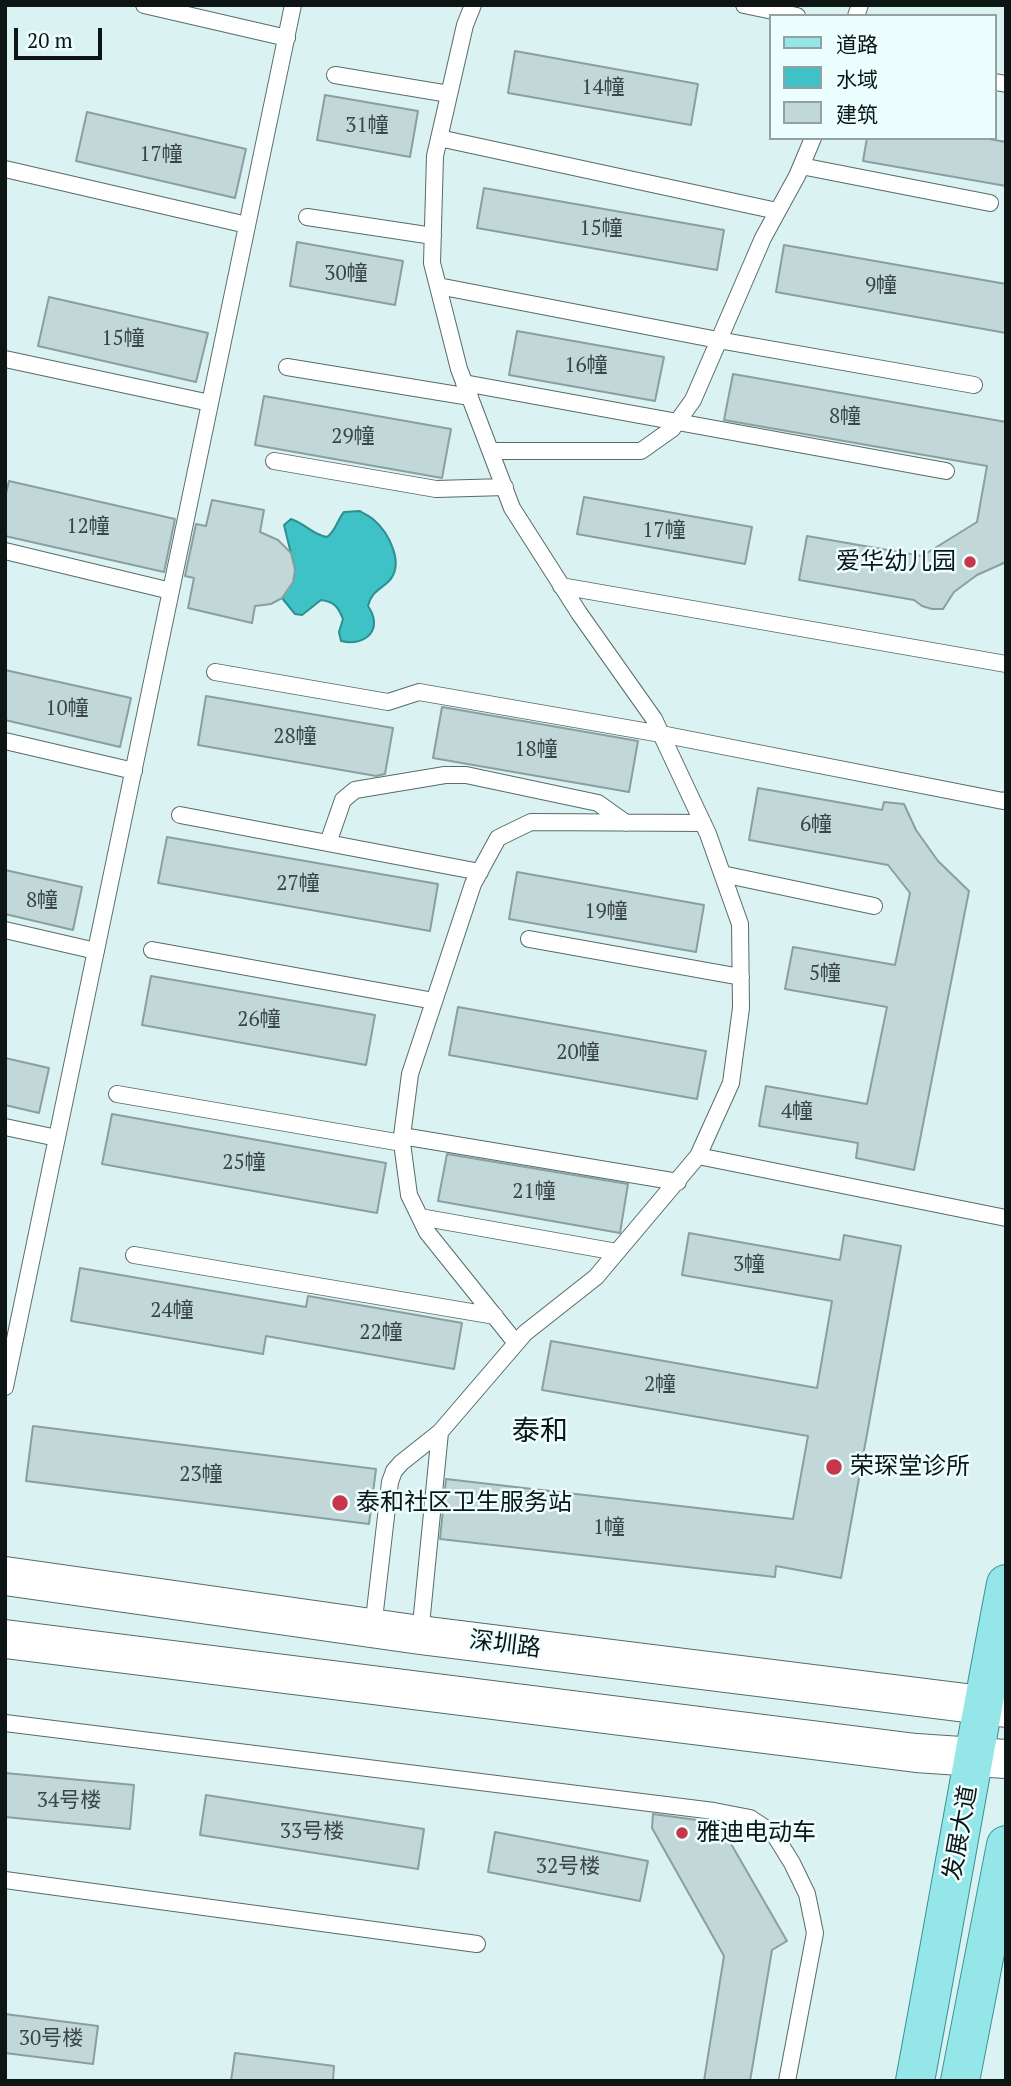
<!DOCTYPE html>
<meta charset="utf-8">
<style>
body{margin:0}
#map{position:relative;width:1011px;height:2086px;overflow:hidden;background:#dbf2f2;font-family:"PT Serif","Noto Sans SC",serif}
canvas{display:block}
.frame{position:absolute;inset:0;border:7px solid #0d1515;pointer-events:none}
.legend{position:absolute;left:769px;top:14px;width:228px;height:126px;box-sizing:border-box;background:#ecfefe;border:2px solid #93a1a1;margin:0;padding:9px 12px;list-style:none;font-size:21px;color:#0d1515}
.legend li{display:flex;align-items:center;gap:14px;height:35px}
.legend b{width:35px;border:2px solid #93a1a1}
.scale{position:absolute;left:14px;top:28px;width:88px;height:32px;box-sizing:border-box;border:4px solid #0d1515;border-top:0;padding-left:9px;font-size:21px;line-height:24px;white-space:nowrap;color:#0d1515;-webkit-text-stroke:5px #ecfefe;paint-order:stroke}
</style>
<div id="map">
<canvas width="1011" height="2086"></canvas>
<div class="frame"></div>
<ul class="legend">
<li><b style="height:9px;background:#95e6e8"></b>道路</li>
<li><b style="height:19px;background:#3ec2c5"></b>水域</li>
<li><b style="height:19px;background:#c2d8d8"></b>建筑</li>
</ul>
<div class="scale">20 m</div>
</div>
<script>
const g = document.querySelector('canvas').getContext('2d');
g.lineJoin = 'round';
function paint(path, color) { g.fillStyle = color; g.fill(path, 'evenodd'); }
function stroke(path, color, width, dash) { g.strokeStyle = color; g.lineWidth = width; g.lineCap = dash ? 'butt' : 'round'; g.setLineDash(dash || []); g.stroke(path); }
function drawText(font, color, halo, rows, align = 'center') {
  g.font = font + ' "PT Serif","Noto Sans SC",serif'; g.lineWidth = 5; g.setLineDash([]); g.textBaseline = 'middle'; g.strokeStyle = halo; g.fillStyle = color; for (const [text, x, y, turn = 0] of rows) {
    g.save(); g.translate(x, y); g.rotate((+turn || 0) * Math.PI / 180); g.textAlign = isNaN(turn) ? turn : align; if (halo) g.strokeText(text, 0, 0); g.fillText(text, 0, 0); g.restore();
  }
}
const water = new Path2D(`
 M360 511C364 514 370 516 374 520 389 533 405 564 389 581 380 590 371 592 368 606 384 629 366 647 341 641L339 632 343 619C338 607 335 602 321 600L302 615 295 614 282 598 295 570 284 525 291 519C306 524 313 535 327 537 336 531 337 520 344 512Z`);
paint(water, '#3ec2c5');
stroke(water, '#2f8e90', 2);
const building = new Path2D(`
 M515 51 698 84 691 125 508 93Z
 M325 95 418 111 410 157 317 140Z
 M87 112 246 149 235 198 76 161Z
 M867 138H983L1006 142V186L863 161Z
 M484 188 724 230 717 270 477 228Z
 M297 242 403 261 395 305 290 286Z
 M784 245 1006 284V333L776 292Z
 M49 297 208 333 196 382 38 346Z
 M517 331 664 357 655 401 509 375Z
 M733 374 1006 422V562L977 575 954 592 943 609H932L922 606 914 600 799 580 807 536 922 556 977 522 987 466 724 420Z
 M264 396 451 429 442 478 255 445Z
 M9 481 175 519 164 572 5 536V497Z
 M584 497 752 527 745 564 577 534Z
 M212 500 264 510 260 532 278 540 291 553 295 570 293 582 282 598 271 604 255 606 252 623 188 608 194 578 185 576 196 524 206 526Z
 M5 670 131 698 120 747 5 720Z
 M206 696 393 728 385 774 376 776 198 745Z
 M442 707 638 741 629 792 433 758Z
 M758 788 882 810 884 802 904 804 916 830 938 861 969 891 914 1170 856 1158 858 1143 759 1126 766 1086 867 1104 887 1007 785 989 793 947 895 965 910 893 888 865 749 840Z
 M167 837 438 884 430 931 158 883Z
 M5 870 82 887 73 930 5 914Z
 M517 872 704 905 696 952 509 919Z
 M151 976 375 1015 366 1065 142 1025Z
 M458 1007 706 1051 697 1099 449 1055Z
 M5 1058 49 1068 39 1113 5 1105Z
 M112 1114 386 1163 377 1213 102 1164Z
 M447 1154 628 1184 620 1233 438 1201Z
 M689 1233 840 1260 844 1235 901 1246 841 1578 776 1566 775 1577 440 1539 446 1479 793 1519 808 1436 542 1390 551 1341 817 1388 832 1301 682 1275Z
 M80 1268 306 1307 308 1296 462 1323 454 1369 266 1336 263 1354 71 1321Z
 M33 1426 376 1469 369 1524 26 1481Z
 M5 1773 134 1785 130 1829 5 1817Z
 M206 1795 424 1829 418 1869 200 1835Z
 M653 1814 719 1823 787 1941 772 1950 750 2081H704L724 1956 652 1828Z
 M495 1832 648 1861 640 1901 488 1872Z
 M5 2014 98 2026 93 2064 5 2053Z
 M235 2053 334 2066 333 2081H231Z`);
paint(building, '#c2d8d8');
stroke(building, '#8a9f9f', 2);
const service = new Path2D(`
 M144 5 287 38
 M744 5 797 16
 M856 16 860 5
 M335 75 449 94
 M995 82 1006 84
 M439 138 777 211
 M801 166 990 203
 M5 169 247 225
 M307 217 433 236
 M438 286 718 340 974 385
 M5 359 210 403
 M287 367 470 397
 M464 383 946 471
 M491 451H641L672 429 693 400 763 238 797 176 813 138
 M274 461 436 489 505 487
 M5 551 171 591
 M561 586 1006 664
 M215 672 388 702 419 692 661 734 1003 801 1006 800
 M5 741 134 771
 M180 815 480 872
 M328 843 343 800 355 790 445 775H466L598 803 626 823
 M722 874 874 906
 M5 930 96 951
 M529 939 741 977
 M152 950 434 1001
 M117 1094 402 1143
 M5 1127 57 1138
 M402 1136 678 1182
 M698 1156 1006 1218
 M420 1217 617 1252
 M134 1255 495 1316
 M516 1343 427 1232 409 1195 402 1143V1136L410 1074 473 884 498 838 531 822 703 823
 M5 1387 293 5
 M373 1628 390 1482 394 1471 401 1463 440 1432 525 1333 596 1277 698 1156 731 1083 741 1008 740 924 708 834 654 719 579 613 512 508 459 369 432 263 435 156 465 25 473 5
 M420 1635 440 1432
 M5 1723 714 1811 750 1818 774 1834 792 1863 807 1894 815 1933 787 2081
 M5 1880 477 1944`);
const tertiary = new Path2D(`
 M5 1576 420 1635 1006 1708
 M5 1639 916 1753 1006 1759`);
const primary = new Path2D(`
 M915 2081C946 1915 974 1750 1006 1584
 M960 2081 1006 1845`);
stroke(service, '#576b6b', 18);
stroke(tertiary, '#576b6b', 40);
stroke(primary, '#389294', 40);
stroke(service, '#fff', 16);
stroke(tertiary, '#fff', 38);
stroke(primary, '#95e6e8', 38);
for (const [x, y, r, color] of [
 [970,562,7,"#c7364b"],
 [834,1467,9,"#c7364b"],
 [340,1503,9,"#c7364b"],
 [682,1833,7,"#c7364b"]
]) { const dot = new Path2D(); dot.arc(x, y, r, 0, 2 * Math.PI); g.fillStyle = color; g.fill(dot); stroke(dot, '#ecfefe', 2.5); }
drawText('21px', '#3a4646', null, [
 ["14幢",603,88],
 ["31幢",367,126],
 ["17幢",161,155],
 ["15幢",601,229],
 ["30幢",346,274],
 ["9幢",881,286],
 ["15幢",123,339],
 ["16幢",586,366],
 ["8幢",845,417],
 ["29幢",353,437],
 ["12幢",88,527],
 ["17幢",664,531],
 ["10幢",67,709],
 ["28幢",295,737],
 ["18幢",536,750],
 ["6幢",816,825],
 ["27幢",298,884],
 ["8幢",42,901],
 ["19幢",606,912],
 ["5幢",825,974],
 ["26幢",259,1020],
 ["20幢",578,1053],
 ["4幢",797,1112],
 ["25幢",244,1163],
 ["21幢",534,1192],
 ["3幢",749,1265],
 ["24幢",172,1311],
 ["22幢",381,1333],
 ["2幢",660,1385],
 ["23幢",201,1475],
 ["1幢",609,1528],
 ["34号楼",69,1801],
 ["33号楼",312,1832],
 ["32号楼",568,1867],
 ["30号楼",51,2039]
]);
drawText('24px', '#0d1515', '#ecfefe', [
 ["爱华幼儿园",956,562,"right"],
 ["荣琛堂诊所",850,1467],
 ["泰和社区卫生服务站",356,1503],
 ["雅迪电动车",696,1833]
], 'left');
drawText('24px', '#0d1515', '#ecfefe', [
 ["深圳路",505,1645,7],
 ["发展大道",961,1833,-80]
]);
drawText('28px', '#0d1515', '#ecfefe', [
 ["泰和",540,1432]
]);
</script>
